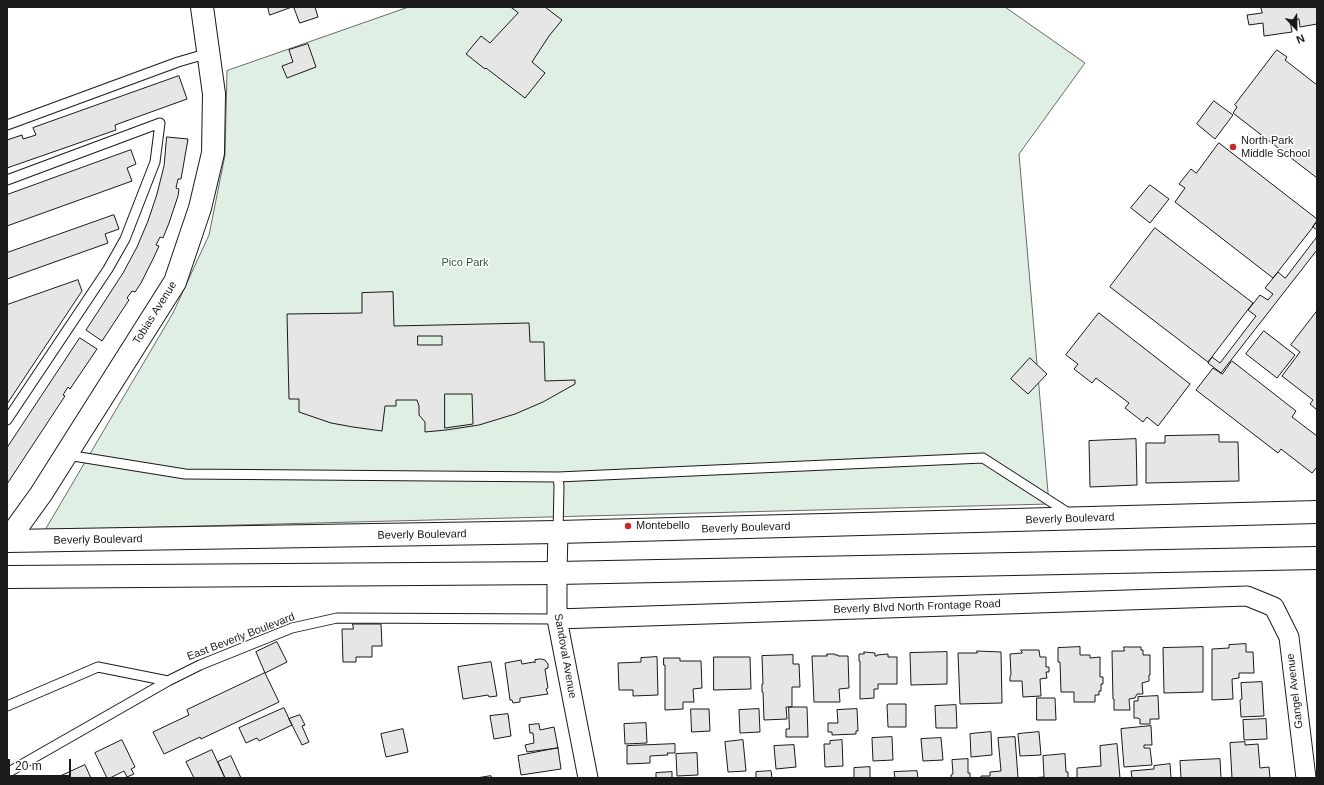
<!DOCTYPE html>
<style>
body{margin:0}
#map{position:relative;width:1324px;height:785px;overflow:hidden;background:#fff;font-family:Helvetica,sans-serif}
canvas{display:block}
.frame{position:absolute;inset:0;border:8px solid #1a1a1a;pointer-events:none}
.north{position:absolute;left:1276px;top:8px;width:40px;height:40px;-webkit-text-stroke:3px #fff;paint-order:stroke;rotate:158deg;font-size:11px;font-weight:700;line-height:16px;text-align:center;color:#1a1a1a}
.north::after{content:'';display:block;margin:auto;width:14px;height:18px;background:#1a1a1a;clip-path:polygon(50% 0,100% 100%,50% 72%,0 100%)}
.scale{position:absolute;left:8px;top:759px;width:63px;height:18px;box-sizing:border-box;border:2px solid #1a1a1a;border-top:0;padding-left:5px;font-size:12px;line-height:14px;white-space:nowrap;color:#1a1a1a;-webkit-text-stroke:3px #fff;paint-order:stroke}
</style>
<div id="map">
<canvas width="1324" height="785"></canvas>
<div class="frame"></div>
<div class="north">N</div>
<div class="scale">20 m</div>
</div>
<script>
const g = document.querySelector('canvas').getContext('2d');
g.lineJoin = 'round';
function paint(path, color) { g.fillStyle = color; g.fill(path, 'evenodd'); }
function stroke(path, color, width, dash) { g.strokeStyle = color; g.lineWidth = width; g.lineCap = dash ? 'butt' : 'round'; g.setLineDash(dash || []); g.stroke(path); }
function drawText(font, color, halo, rows, align = 'center') {
  g.font = font + ' Helvetica,sans-serif'; g.lineWidth = 3; g.setLineDash([]); g.textBaseline = 'middle'; g.strokeStyle = halo; g.fillStyle = color; for (const [text, x, y, turn = 0] of rows) {
    g.save(); g.translate(x, y); g.rotate((+turn || 0) * Math.PI / 180); g.textAlign = isNaN(turn) ? turn : align; if (halo) g.strokeText(text, 0, 0); g.fillText(text, 0, 0); g.restore();
  }
}
const green = new Path2D(`
 M409 7H1005L1085 63 1019 154 1049 504 45 530 173 313 209 235 225 155 227 71Z`);
paint(green, '#e0efe3');
stroke(green, '#6a6a6a', 1);
const building = new Path2D(`
 M268 7H292L270 15Z
 M294 7H315L318 17 300 23Z
 M511 7H545L562 20 549 36 532 62 545 73 525 98 486 68 485 69 466 54 481 36 490 43 518 13Z
 M1261 7H1317V24L1300 27 1299 19 1290 20 1292 32 1264 36 1263 23 1249 25 1247 15 1262 13Z
 M308 44 316 67 287 78 282 66 293 62 289 50Z
 M1277 50 1287 57 1285 60 1317 85V178L1233 113 1237 107 1235 105Z
 M179 76 187 99 115 125 116 130 7 168V140L22 135 23 139 36 135 33 128Z
 M1214 101 1233 115 1215 139 1197 124Z
 M167 137 188 139 181 179H178L176 188 179 189 178 196 169 223 163 238 160 237 156 245 159 246 154 257 141 283 135 292 132 291 127 298 129 300 102 341 86 330 123 273 137 247 148 221 157 194 164 166Z
 M1219 143 1317 219V221L1313 227 1273 278 1175 202 1185 188 1179 184 1191 169 1196 173Z
 M131 150 136 164 127 168 132 181 7 226V195Z
 M1150 185 1169 199 1150 223 1131 208Z
 M114 215 119 229 105 234 108 243 7 279V253Z
 M1317 221V230L1313 227Z
 M1155 228 1253 303 1208 362 1110 287Z
 M1317 237V250L1221 373 1208 363 1212 357 1220 363 1256 316 1248 310 1260 295 1268 300 1273 294 1265 288 1278 272 1285 278Z
 M78 280 82 291 7 404V305Z
 M393 292 394 326 529 323 530 342H544L545 381 575 380V384L543 402 515 414 479 425 446 430 425 432V422L419 415V406L417 400H396V406H385L382 431 353 427 331 423 299 412V399H289L287 314 362 313V293ZM418 336H442V345H418ZM445 394H472L473 424 445 428Z
 M1317 311V410L1310 404 1313 400 1282 376 1300 352 1291 345Z
 M1099 313 1190 384 1158 426 1147 417 1143 422 1125 408 1129 403 1096 378 1092 383 1074 369 1078 364 1066 355Z
 M1264 331 1295 355 1277 378 1246 354Z
 M80 338 97 349 70 389 68 387 63 395 65 396 7 484V448Z
 M1030 358 1047 374 1028 394 1011 379Z
 M1232 361 1296 411 1292 417 1317 436V467L1312 473 1281 449 1278 453 1196 390 1213 368 1222 374Z
 M1219 435V442H1238L1239 481 1146 483V443H1165V436Z
 M1136 439 1137 485 1090 487 1089 441Z
 M353 624H381L382 646H372V657H356V662H343L342 629H353Z
 M277 642 287 662 265 673 256 652Z
 M1246 644V652H1253L1254 673H1239V678L1232 679 1233 699 1212 700V649L1229 648V645Z
 M1080 647V655H1090V658L1100 657V677H1103V684H1101V691H1099V695H1095V702H1074V692H1061L1060 662H1058V648Z
 M1124 647H1141V650H1143V655H1150V675H1149V681L1142 683 1143 694H1137L1135 698 1129 699 1130 710H1114V699H1113L1112 651H1124Z
 M1203 647V692L1164 693 1163 648Z
 M1021 650H1039L1040 657H1046V667H1049V672H1046L1047 678 1040 679 1041 696 1023 697 1022 681H1010V676L1011 675 1010 654 1022 653Z
 M977 651 1001 652 1002 703 960 704 958 653H977Z
 M864 652 875 653V656H877V655L888 654V657H897V684H878V689H874V698L860 699V661H859V654H864Z
 M947 652V684L911 685 910 653Z
 M827 654H835V655H838V656H848L849 688 839 689 840 702H814L812 656H827Z
 M793 655V664H799L800 687H792V707H786L787 719 764 720 763 692H762V684H763L762 656Z
 M657 657 658 695 633 696V690H619L618 663 641 662V658Z
 M714 657H750L751 689 714 690Z
 M664 658H680V661H701L702 688 693 689 694 702H683V709L665 710V665H664Z
 M541 659 545 660 548 664V668L545 669 548 688 546 689 548 694 520 698V702L513 703 512 700H510L505 663 521 660 522 664 534 662 535 663V660Z
 M491 662 497 696 489 697 488 695 463 699 458 667Z
 M265 673 279 702 201 739 200 737 164 754 153 732 189 715 187 710Z
 M1262 682 1264 716 1241 717 1240 700 1242 699 1241 683Z
 M1158 696 1159 719H1150V724H1140V719H1139L1138 718H1134V701H1138V697Z
 M1037 698H1055L1056 720H1037Z
 M889 704H906V727H888L887 705Z
 M956 705 957 728H936L935 706Z
 M789 707H807L808 737H786V729H789Z
 M284 708 292 725 259 741 257 738 246 743 239 728Z
 M691 709H709L710 731 692 732Z
 M759 709 760 732 740 733 739 710Z
 M857 709 858 731H856V734L832 735V732H828V723H838L837 710Z
 M508 714 511 736 494 739 490 716Z
 M300 715 305 725 302 726 309 742 302 745 289 719Z
 M1266 719 1267 739 1244 740 1243 720Z
 M646 723 647 743 625 744 624 724Z
 M539 724 540 730 554 727 558 748 527 752 525 745 534 743 533 733H530L529 725Z
 M1151 726 1152 745H1144V748H1150L1152 765 1124 767 1121 729Z
 M403 729 408 752 386 757 381 734Z
 M991 732 992 755 971 757 970 734Z
 M1039 732 1041 755 1020 756 1018 734Z
 M892 737 893 760 873 761 872 738Z
 M1015 737 1018 778H981V776H990V772L1001 771 998 738Z
 M941 738 943 760 923 761 921 739Z
 M122 740 135 767 131 769 134 774 127 777 124 771 110 778H107L95 753Z
 M743 740 746 771 728 772 725 742Z
 M842 740 843 766 825 767 824 744H830V741Z
 M1245 742V745L1258 744 1260 768 1269 767 1270 778H1232L1230 743Z
 M675 744V753H667L668 755 650 756V763L627 764V746Z
 M1117 744 1120 778H1077V768L1101 766 1100 746Z
 M794 745 796 767 776 769 774 746Z
 M558 748 561 769 521 775 518 756Z
 M212 750 225 778H194L186 762Z
 M697 753 698 775 677 776 676 754Z
 M1065 754 1066 772H1068V778H1030L1044 777 1043 756Z
 M231 756 241 778H225L218 762Z
 M968 759V773H970V778H951V775L953 774 952 760Z
 M1220 759 1221 778H1181L1180 761Z
 M1170 764 1171 778H1132L1131 771 1154 769V766Z
 M85 765 91 778H56Z
 M870 767V778H854V768Z
 M771 771 772 778H756V772Z
 M917 771 918 778H895L894 772Z
 M672 772V778H656V773Z
 M491 776 492 778H477Z`);
paint(building, '#e6e6e6');
stroke(building, '#1a1a1a', 1);
const service = new Path2D(`
 M7 125 178 62 209 53
 M7 180 160 123 155 162 125 239 108 269 7 420
 M67 455 185 474 558 477 559 486 558 532
 M558 477 983 458 1070 514
 M7 706 98 667 168 681
 M7 773 168 681 200 665 292 628 337 618 557 619`);
const minor = new Path2D(`
 M558 532 557 573V619L588 778
 M557 619 1247 596 1274 607 1289 637 1306 778`);
const tertiary = new Path2D(`
 M7 541 41 494 175 282 200 208 213 153 214 94 202 7`);
const secondary = new Path2D(`
 M7 541 558 532 1317 512
 M7 577 557 573 1317 558`);
stroke(service, '#1a1a1a', 11);
stroke(minor, '#1a1a1a', 21);
stroke(tertiary, '#1a1a1a', 24);
stroke(secondary, '#1a1a1a', 24);
stroke(service, '#fff', 9);
stroke(minor, '#fff', 19);
stroke(tertiary, '#fff', 22);
stroke(secondary, '#fff', 22);
for (const [x, y, r, color] of [
 [1233,147,4,"#c62828"],
 [628,526,4,"#c62828"]
]) { const dot = new Path2D(); dot.arc(x, y, r, 0, 2 * Math.PI); g.fillStyle = color; g.fill(dot); stroke(dot, '#fff', 1.5); }
drawText('11px', '#1a1a1a', '#fff', [
 ["North Park",1241,141],
 ["Middle School",1241,154],
 ["Montebello",636,526]
], 'left');
drawText('11px', '#2b5a34', '#fff', [
 ["Pico Park",465,263]
]);
drawText('11px', '#1a1a1a', '#fff', [
 ["Tobias Avenue",155,313,-58],
 ["Beverly Boulevard",1070,519,-2],
 ["Beverly Boulevard",746,528,-2],
 ["Beverly Boulevard",422,535,-1],
 ["Beverly Boulevard",98,540,-1],
 ["Beverly Blvd North Frontage Road",917,607,-2],
 ["East Beverly Boulevard",241,637,-21],
 ["Sandoval Avenue",565,656,80],
 ["Gangel Avenue",1295,691,-97]
]);
</script>
